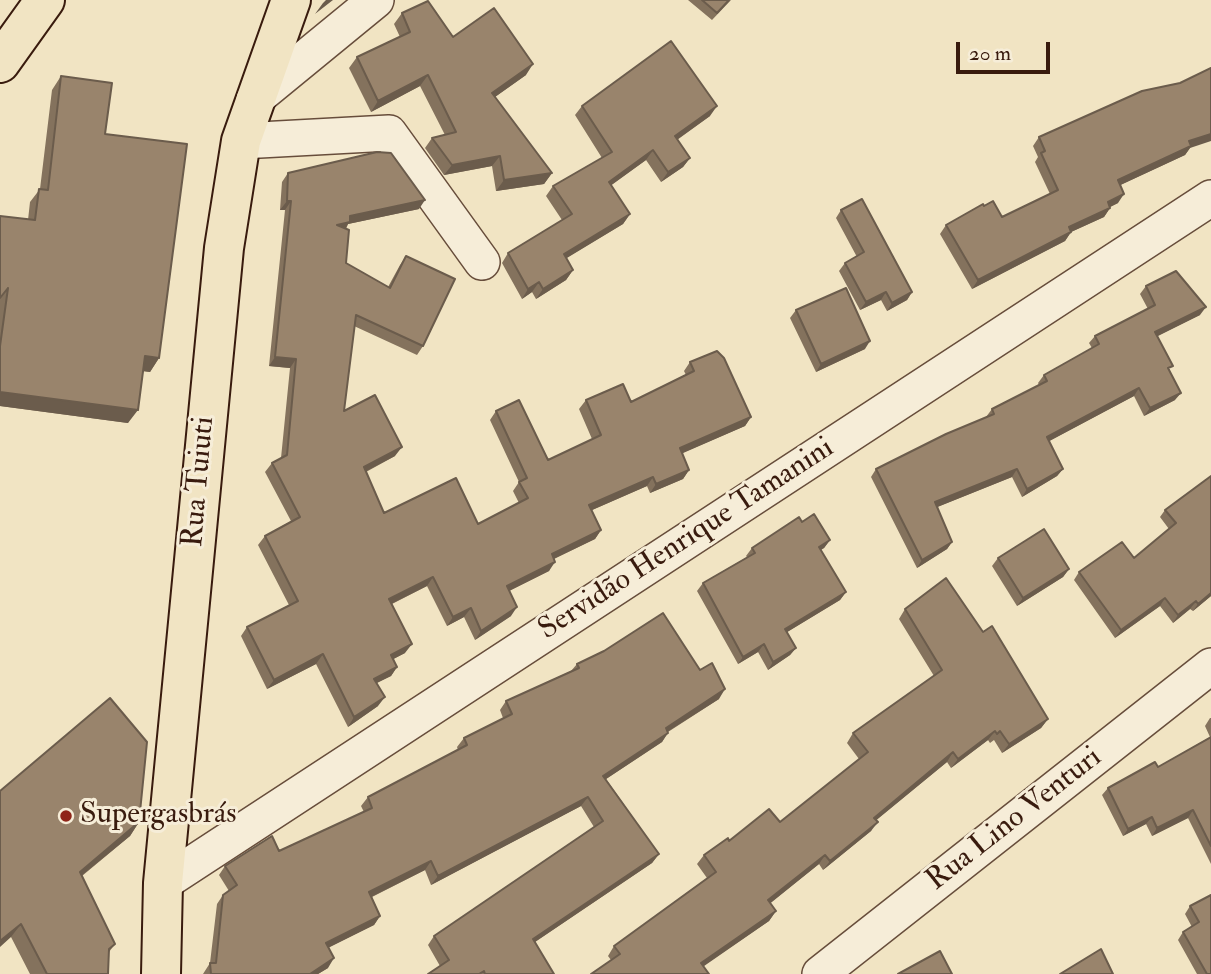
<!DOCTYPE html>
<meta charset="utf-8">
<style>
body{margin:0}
#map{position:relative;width:1211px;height:974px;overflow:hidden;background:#f1e4c3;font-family:"IM FELL Double Pica",serif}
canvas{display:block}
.scale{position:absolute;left:956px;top:42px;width:94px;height:32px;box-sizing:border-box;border:4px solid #391b0e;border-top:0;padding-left:9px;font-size:21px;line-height:24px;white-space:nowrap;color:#391b0e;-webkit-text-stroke:5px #f6edd8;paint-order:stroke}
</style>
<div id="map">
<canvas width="1211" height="974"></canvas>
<div class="scale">20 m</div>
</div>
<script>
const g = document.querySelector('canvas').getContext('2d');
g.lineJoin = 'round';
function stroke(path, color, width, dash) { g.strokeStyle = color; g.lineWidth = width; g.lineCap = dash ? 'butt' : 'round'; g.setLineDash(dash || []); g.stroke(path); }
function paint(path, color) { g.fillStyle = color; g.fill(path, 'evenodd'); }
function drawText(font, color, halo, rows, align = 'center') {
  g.font = font + ' "IM FELL Double Pica",serif'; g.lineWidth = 6; g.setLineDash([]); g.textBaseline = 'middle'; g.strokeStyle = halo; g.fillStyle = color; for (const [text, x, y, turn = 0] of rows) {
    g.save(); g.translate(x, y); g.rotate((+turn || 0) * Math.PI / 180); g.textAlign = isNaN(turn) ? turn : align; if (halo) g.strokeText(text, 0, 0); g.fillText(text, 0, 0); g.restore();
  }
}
const minor = new Path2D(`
 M254 100 376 0
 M241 141 389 133 482 262
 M163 883 1211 198
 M820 974 1211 666`);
const major = new Path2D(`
 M0 63 45 0
 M161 974 163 883 224 248 241 141 291 0`);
stroke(minor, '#674d3b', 38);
stroke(major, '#391b0e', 42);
stroke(minor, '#f6edd8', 35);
stroke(major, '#f1e4c3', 38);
paint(new Path2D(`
 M688 0H731L712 20Z
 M402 13 453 37 526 75 495 97 552 173 544 184 496 191 492 166 444 175 425 148 432 138 445 135 420 86 371 112 349 68 357 57 400 37 394 24Z
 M61 76 105 134 159 358 150 372 143 371 128 423 0 406V216L28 220 30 202 40 189 52 90Z
 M582 106 710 116 677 140 690 158 683 167 661 182 646 160 611 185 630 214 623 224 566 258 573 270 566 280 536 299 532 292 522 299 502 263 508 253 562 220 546 196 553 186 602 158 575 115Z
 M1039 137 1190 148 1185 155 1120 185 1118 203 1110 207V208L1104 217 1071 232 1065 241 972 289 940 234 946 225 1002 217 1050 194 1035 162 1038 157 1033 146Z
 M288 173 419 209 348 224 346 229V263L388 287 400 265 406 256 423 346 417 355 354 326 344 411 395 456 366 472 384 513 478 524 519 503 513 491 519 482 490 420 496 411 548 460 592 439 579 409 586 400 631 402 686 375 684 371 690 362 751 417 745 426 682 453 689 470 683 479 650 493 647 486 592 510 601 530 595 539 554 559 549 571 509 591 511 616 475 640 464 617 447 626 427 586 392 604 405 653 393 659 397 667 391 676 376 683 378 706 348 727 316 664 267 689 241 636 247 627 289 605 258 545 265 536 291 521 265 472 272 463 281 458 290 368 269 366 285 210H280L282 182Z
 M841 210 912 292 907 300 887 311 881 300 860 310 839 271 845 263 857 257 836 218Z
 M1146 286 1200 315 1157 336 1170 371 1175 400 1144 416 1134 396 1049 441 1063 469 1057 476 1022 497 1012 477 937 507 952 542 947 549 917 568 871 477 876 469 987 418 986 417 992 409 1039 385 1038 383 1044 375 1092 348 1089 343 1095 336 1148 309 1140 294Z
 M796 310 865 349 816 372 790 318Z
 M1211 476V596L1193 611 1190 609 1173 623 1160 606 1115 638 1074 580 1079 572 1134 558 1169 529 1160 517 1165 510Z
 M802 522 830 540 824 548 820 550 846 592 840 600 787 632 796 648 790 655 768 670 758 652 738 664 697 591 703 583 747 557 746 556 752 548Z
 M998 558 1069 569 1063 577 1017 606 992 566Z
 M905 609 983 632 1048 719 1041 728 1002 753 994 740 990 743 988 740 951 768 947 762 876 820 871 831 823 870 819 864 770 903 776 911 769 921 703 966 611 960 608 956 614 946 707 878 697 864 704 855 729 841 780 822 859 759 847 743 853 733 934 676 899 619Z
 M577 664 719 699 668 732 662 742 606 779 659 854 652 863 535 942 554 974H428L440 966 428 945 434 936 594 827 581 806 431 885 425 870 372 897 380 916 374 925 329 947 328 968 318 974H203L210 963 217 904 223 895 229 891 219 875 225 866 279 851 364 812 361 806 368 797 458 750 457 747 464 738 503 718 500 710 506 701 571 671Z
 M1210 718H1211V864L1188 818 1152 836 1146 824 1123 836 1102 795 1108 788 1158 767 1210 737 1205 726Z
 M0 791 139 822 130 836 82 876 115 944 109 952 108 974H30L11 937Z
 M1211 895V974H1197L1178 940 1183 932 1192 927 1185 914 1190 906Z`), '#84725d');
paint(new Path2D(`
 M326 0H333L315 14 323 3Z
 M533 64 526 75 485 104 492 93Z
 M428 75 420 86 371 112 378 101Z
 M717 106 710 116 668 146 675 136Z
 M1211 134V141L1190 148 1185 155 1112 189 1118 180 1189 141Z
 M653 150 646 160 602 192 609 182Z
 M500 156 492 166 444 175 452 165Z
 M690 158 683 167 661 182 668 172Z
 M552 173 544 184 496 191 504 180Z
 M1124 194 1118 203 1102 211 1108 202Z
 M425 200 419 209 348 224 344 231 337 225 350 216Z
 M287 201H291L285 210H280Z
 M1110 208 1104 217 1071 232 1065 241 972 289 978 280 1069 227Z
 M630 214 623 224 557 264 564 254Z
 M573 270 566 280 536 299 543 289Z
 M539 282 532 292 522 299 528 289Z
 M886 292 881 300 860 310 866 302Z
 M912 292 907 300 887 311 892 303Z
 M1206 307 1200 315 1150 340 1155 332Z
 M870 341 865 349 816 372 821 364Z
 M145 356 159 358 150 372 135 370Z
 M275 357 296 359 290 368 269 366Z
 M1139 388 1134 396 1042 445 1047 437Z
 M0 392 138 410 128 423 0 406Z
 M1181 393 1175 400 1144 416 1150 408Z
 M751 417 745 426 674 457 680 448Z
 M402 447 395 456 357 476 364 467Z
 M1017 469 1012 477 930 510 935 502Z
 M1063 469 1057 476 1022 497 1027 489Z
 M689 470 683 479 650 493 656 484Z
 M653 477 647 486 583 514 589 505Z
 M601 530 595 539 545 563 552 554Z
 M830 540 824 548 813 555 819 547Z
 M952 542 947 549 917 568 922 560Z
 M555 562 549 571 501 595 507 586Z
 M1069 569 1063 577 1017 606 1023 598Z
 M433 577 427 586 383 608 389 599Z
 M846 592 840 600 779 637 785 629Z
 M1211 593V596L1193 611 1198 604Z
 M1165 598 1160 606 1115 638 1121 630Z
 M1196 601 1190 609 1173 623 1178 615Z
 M517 607 511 616 475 640 481 631Z
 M471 608 464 617 447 626 453 617Z
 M412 644 405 653 384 664 391 655Z
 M764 644 758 652 738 664 743 657Z
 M796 648 790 655 768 670 773 662Z
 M323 654 316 664 267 689 274 680Z
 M397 667 391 676 367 688 374 679Z
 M725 689 719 699 659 737 666 728Z
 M385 697 378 706 348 727 354 717Z
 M1048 719 1041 728 1002 753 1009 744Z
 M995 731 988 740 951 768 958 759Z
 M668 733 662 742 597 785 603 776Z
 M953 752 947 762 868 827 874 818Z
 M588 797 581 806 431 885 438 876Z
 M1193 810 1188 818 1152 836 1157 828Z
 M1152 817 1146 824 1123 836 1128 829Z
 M139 822 130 836 70 885 80 872Z
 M878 822 871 831 823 870 830 861Z
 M659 854 652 863 526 948 533 939Z
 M825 855 819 864 762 910 768 900Z
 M431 861 425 870 363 901 369 892Z
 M776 911 769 921 694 973 701 963Z
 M380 916 374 925 320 952 326 943Z
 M21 924 11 937 0 947V941Z
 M334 958 328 968 318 974H310Z`), '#6b5c4c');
const building = new Path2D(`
 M702 0H729L717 13Z
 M428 1 453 37 494 8 533 64 492 93 552 173 504 180 500 156 452 165 432 138 456 132 428 75 378 101 357 57 410 32 402 13Z
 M671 41 717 106 675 136 690 158 668 172 653 150 609 182 630 214 564 254 573 270 543 289 539 282 528 289 508 253 572 214 553 186 612 152 582 106Z
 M1211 68V134L1189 141 1191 146 1118 180 1124 194 1108 202 1110 208 1069 227 1071 232 978 280 946 225 983 204 984 206 993 201 1002 217 1058 190 1041 153 1045 151 1039 137 1142 91 1180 83Z
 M61 76 112 83 105 134 187 144 159 358 145 356 138 410 0 392V346L8 288 0 298V216L35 220 39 189 48 190Z
 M377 152 391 153 425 200 350 216V222L337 225 349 230 346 263 390 288 406 256 455 279 423 346 356 315 344 411 375 395 402 447 364 467 384 513 456 478 478 524 528 498 519 482 527 478 496 411 519 400 548 460 601 435 586 400 623 384 631 402 694 371 690 362 717 351 724 358 751 417 680 448 689 470 656 484 653 477 589 505 601 530 552 554 555 562 507 586 517 607 481 631 471 608 453 617 433 577 389 599 412 644 391 655 397 667 374 679 385 697 354 717 323 654 274 680 247 627 298 601 265 536 300 517 272 463 287 455 296 359 275 357 291 201H287L288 173Z
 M862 199 912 292 892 303 886 292 866 302 845 263 864 252 841 210Z
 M1176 271 1206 307 1155 332 1173 366 1168 368 1181 393 1150 408 1139 388 1047 437 1063 469 1027 489 1017 469 935 502 952 542 922 560 876 469 946 434 994 414 992 409 1047 381 1044 375 1099 344 1095 336 1155 305 1146 286Z
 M846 288 870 341 821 364 796 310Z
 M1211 476V593L1198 604 1196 601 1178 615 1165 598 1121 630 1079 572 1122 542 1134 558 1176 523 1165 510Z
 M814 514 830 540 819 547 846 592 785 629 796 648 773 662 764 644 743 657 703 583 755 553 752 548 799 517 802 522Z
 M1044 529 1069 569 1023 598 998 558Z
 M946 578 983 632 992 626 1048 719 1009 744 1000 731 997 734 995 731 958 759 953 752 874 818 878 822 830 861 825 855 768 900 776 911 701 963 709 974H591L620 954 614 946 716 872 704 855 728 838 729 841 769 809 780 822 868 752 853 733 942 670 905 609Z
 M663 613 700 670 712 663 725 689 666 728 668 733 603 776 659 854 533 939 554 974H485L484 971 479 974H428L449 960 434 936 603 821 588 797 438 876 431 861 369 892 380 916 326 943 334 958 310 974H211L210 963H216L223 895 237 885 225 866 272 836 279 851 372 808 368 797 467 745 464 738 512 714 506 701 579 668 577 664 604 651Z
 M110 698 147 742 139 822 80 872 115 944 109 949 108 974H47L21 924 0 941V791Z
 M1211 737V846L1193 810 1157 828 1152 817 1128 829 1108 788 1155 762 1158 767Z
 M1211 895V974H1207L1183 932 1199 922 1190 906Z
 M1101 949 1113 974H1060Z
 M940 951 952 974H898Z`);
paint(building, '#99846c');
stroke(building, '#6b5c4c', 2);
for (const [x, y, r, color] of [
 [66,816,7,"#8f2418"]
]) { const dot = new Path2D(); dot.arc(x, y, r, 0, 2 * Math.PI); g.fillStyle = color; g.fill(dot); stroke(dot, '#f6edd8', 2.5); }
drawText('30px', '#391b0e', '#f6edd8', [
 ["Rua Tuiuti",200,482,-85],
 ["Servidão Henrique Tamanini",687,540,-33],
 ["Rua Lino Venturi",1015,820,-38]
]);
drawText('30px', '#391b0e', '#f6edd8', [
 ["Supergasbrás",80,816]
], 'left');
</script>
